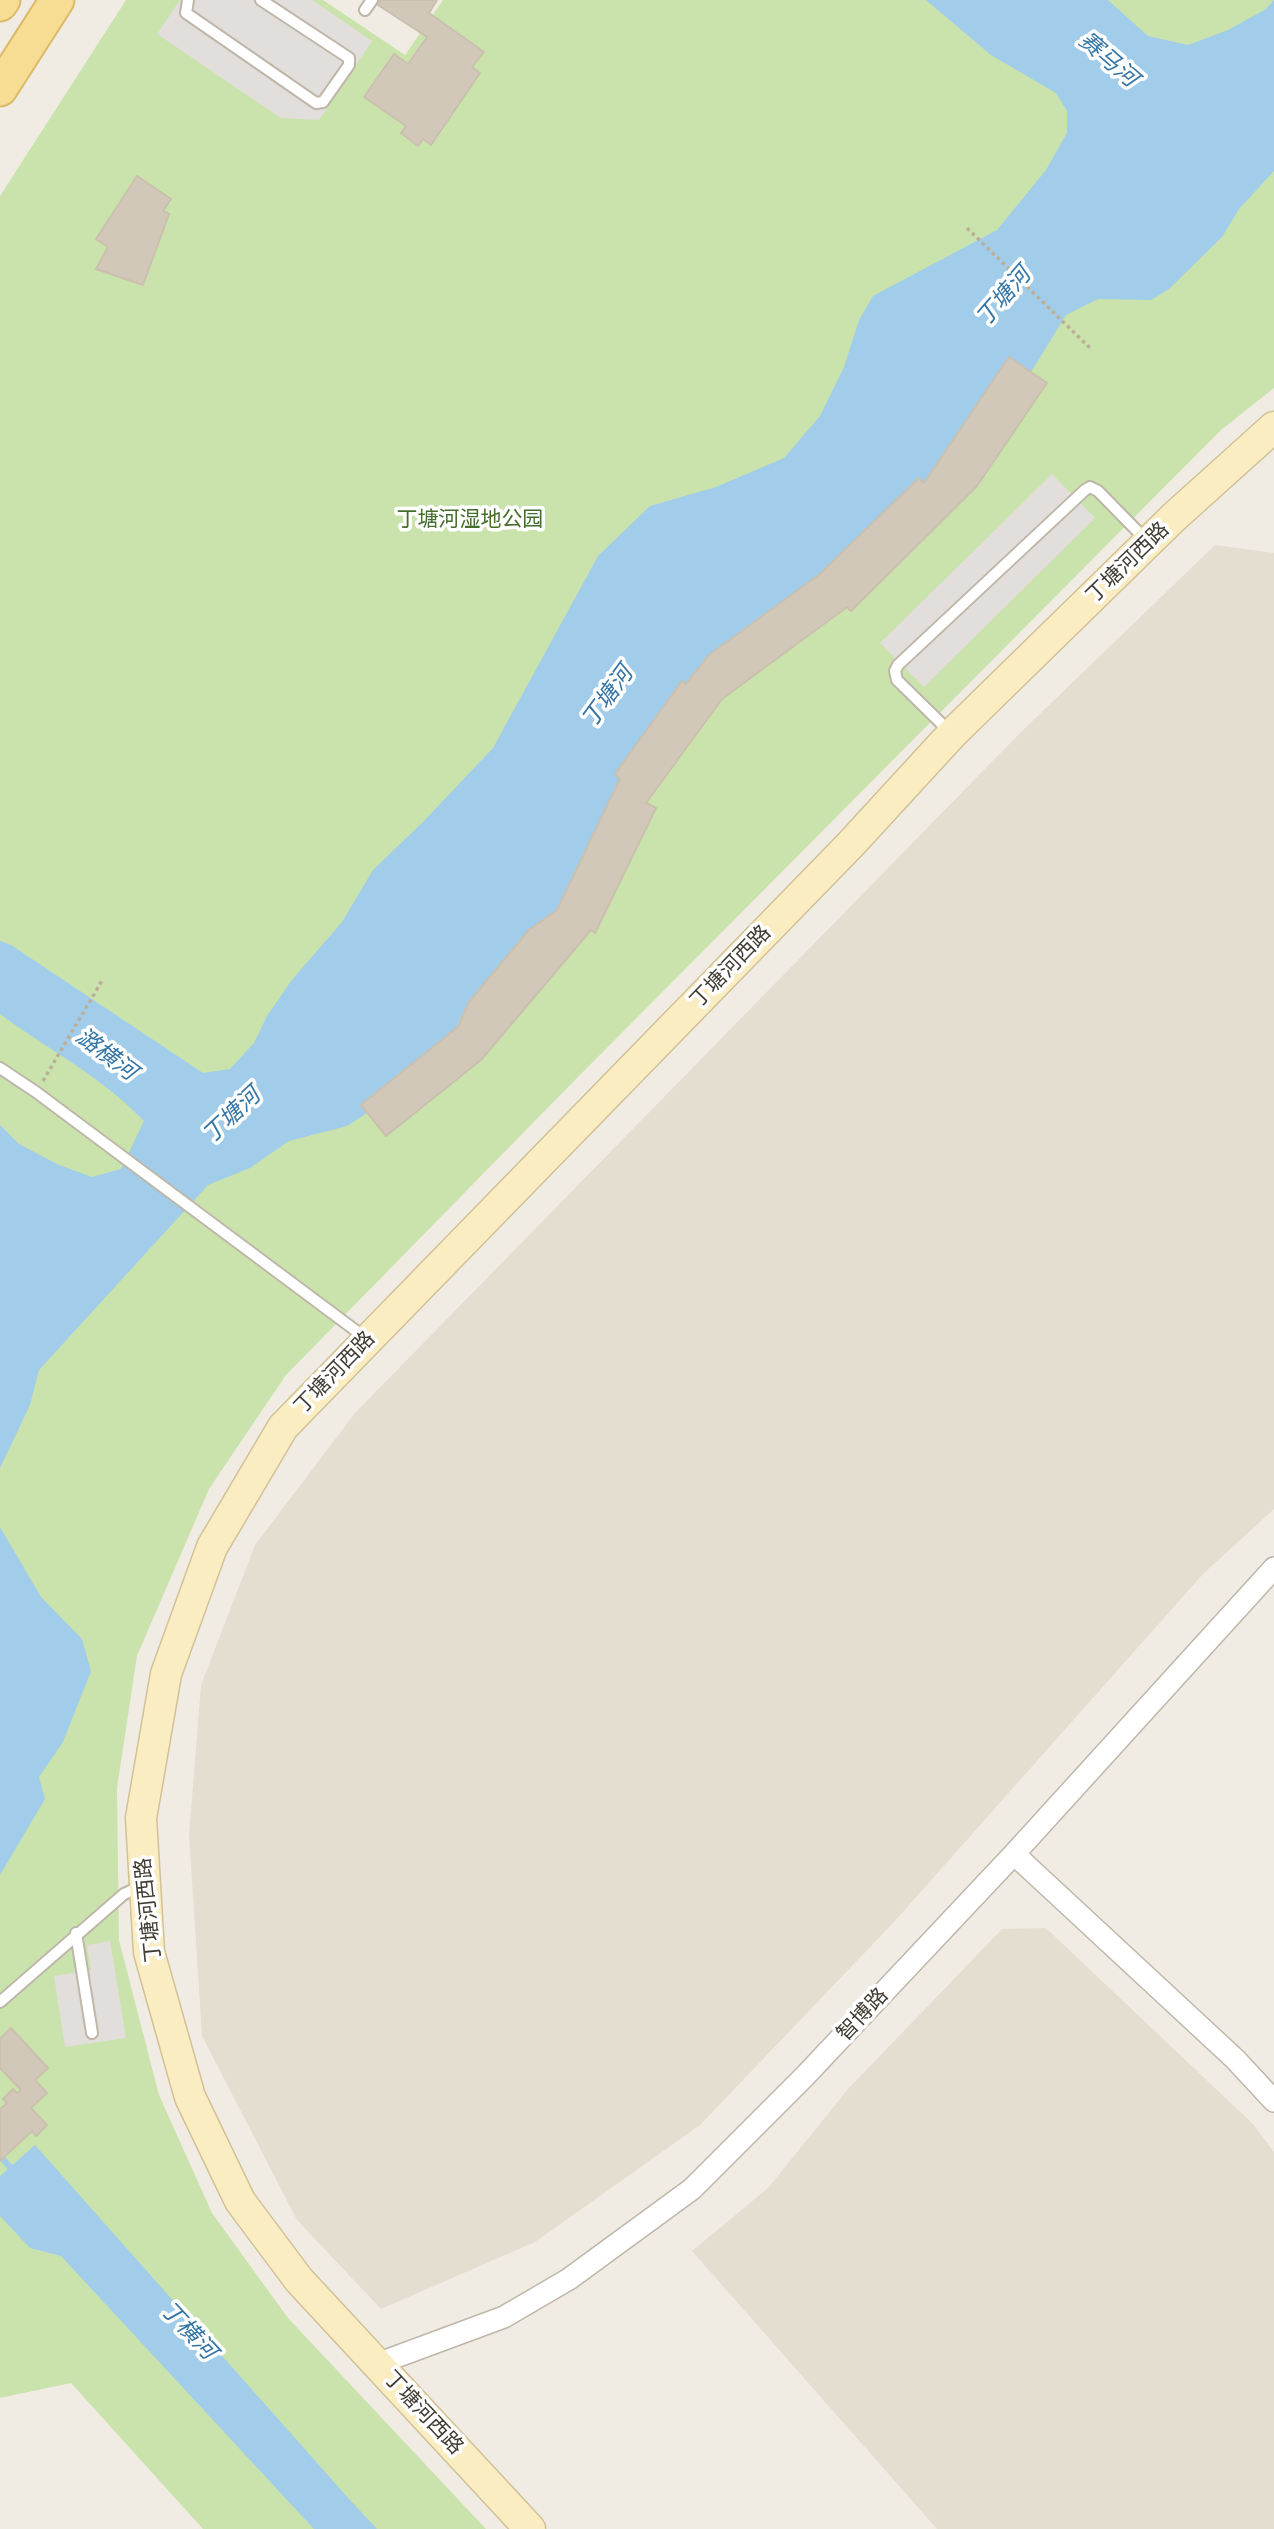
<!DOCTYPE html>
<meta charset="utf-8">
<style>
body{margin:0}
canvas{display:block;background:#f0ece3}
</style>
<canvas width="1274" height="2529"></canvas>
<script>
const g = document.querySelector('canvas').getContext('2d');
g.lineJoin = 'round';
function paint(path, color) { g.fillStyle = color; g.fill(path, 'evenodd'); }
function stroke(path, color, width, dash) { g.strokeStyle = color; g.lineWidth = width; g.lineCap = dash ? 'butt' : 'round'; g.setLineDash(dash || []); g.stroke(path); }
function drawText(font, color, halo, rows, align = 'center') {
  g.font = font + ' "Fira Sans Condensed","Noto Sans SC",sans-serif'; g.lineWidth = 7; g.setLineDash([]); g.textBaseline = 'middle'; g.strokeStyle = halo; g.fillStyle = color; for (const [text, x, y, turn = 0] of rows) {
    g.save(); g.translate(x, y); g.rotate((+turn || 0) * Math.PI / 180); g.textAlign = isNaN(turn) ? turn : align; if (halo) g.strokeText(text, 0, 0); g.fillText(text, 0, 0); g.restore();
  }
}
paint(new Path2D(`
 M1215 545 1274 553V1509L1203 1574 894 1922 700 2125 535 2242 381 2309 297 2220 202 2036 189 1835 201 1685 255 1545 355 1413 1020 733Z
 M1046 1928 1253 2124 1274 2152V2529H937L692 2251 768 2188 848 2089 1002 1929Z`), '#e4ded1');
paint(new Path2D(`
 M126 0H323L405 55 443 0H1274V388L1221 430 575 1080 286 1375 209 1489 137 1656 117 1788 119 1940 159 2095 212 2213 288 2318 486 2529H203L71 2383 0 2398V196Z`), '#cae3ad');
paint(new Path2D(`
 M180 0H312L372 41 319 120 281 118 157 34Z
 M1052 474 1095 518 924 687 880 643Z
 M110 1941 126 2038 65 2047 54 1976 91 1970 87 1945Z`), '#e1dedb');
paint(new Path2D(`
 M926 0H1108L1148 36 1188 45 1228 30 1266 9 1274 0V171L1239 209 1222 237 1169 289 1151 300 1098 299 1066 315 1031 372 1009 358 933 469 930 489 918 478 699 693 682 682 615 774 622 780 616 788 555 913 529 930 469 1002 456 1028 361 1104 367 1113 347 1126 289 1141 250 1168 208 1185 39 1370 30 1405 0 1468V1125L19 1144 59 1165 92 1177 121 1169 144 1121C102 1077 49 1050 0 1014V941L11 945 203 1073 230 1069 254 1043 267 1016 291 981 342 922 373 870 423 822 493 748 598 556 650 506 716 487 784 458 820 416 844 367 859 320 873 296 997 230 1046 170 1067 133V111L1056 93 991 55Z
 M0 1527 41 1597 82 1639 91 1671 63 1742 39 1777 45 1799 0 1875Z
 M35 2145 349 2499 377 2529H314L61 2256 30 2248 0 2216V2176Z`), '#a1ccea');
stroke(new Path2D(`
 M0 2156 15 2173`), '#a1ccea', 6);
const building = new Path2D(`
 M380 0H437L429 13 484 52 472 67 480 73 431 145 423 139 418 146 401 133 406 126 364 97 394 54 408 64 427 37 378 5Z
 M137 176 171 199 163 211 169 214 143 285 96 269 108 247 96 239Z
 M1009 357 1047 383 977 486 851 611 847 607 722 699 646 803 656 808 595 933 591 930 481 1060 386 1136 361 1105 458 1027 469 1002 529 930 557 910 620 779 615 774 682 681 686 684 709 655 820 574 919 478 924 483Z
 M11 2028 48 2068 35 2080 47 2093 31 2108 47 2125 36 2136 32 2131 0 2161V2109L7 2103 3 2099 13 2089 17 2093 21 2090 0 2068V2039Z`);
paint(building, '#d1c8b9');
stroke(building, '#cbc0ad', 2);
const lane = new Path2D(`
 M188 0 186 13 316 103 323 102 349 65V58L261 0
 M365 10 372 0
 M950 732 897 680 895 671 898 665 1085 490 1090 487 1098 491 1148 542
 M0 1068 36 1092 367 1339
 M76 1933 92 2033
 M0 2002 124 1894 144 1885`);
const street = new Path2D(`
 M1014 1854 1235 2059 1274 2101
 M377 2364 504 2317 569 2279 692 2189 805 2076 1014 1854 1274 1568`);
const secondary = new Path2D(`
 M530 2529 299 2280 240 2201 190 2097 149 1952 141 1818 166 1674 212 1547 283 1427 850 845 952 734 1174 517 1274 427`);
const primary = new Path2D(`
 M0 4 3 0
 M0 89 57 0`);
stroke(lane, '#beb7a9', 14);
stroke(street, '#beb7a9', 24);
stroke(secondary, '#d1c197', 33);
stroke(primary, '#dbb966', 37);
stroke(new Path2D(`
 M967 228 1092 350
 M43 1081 103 979`), '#bcaf98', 3.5, [3.5, 3.5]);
stroke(lane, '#fff', 10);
stroke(street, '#fff', 21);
stroke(secondary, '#fbedc2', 30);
stroke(primary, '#f7dc94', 33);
drawText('21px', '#446e2b', '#fff', [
 ["丁塘河湿地公园",470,520]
]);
drawText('21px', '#413c33', '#fff', [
 ["丁塘河西路",1128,563,-44],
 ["丁塘河西路",731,967,-46],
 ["丁塘河西路",335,1373,-46],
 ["丁塘河西路",149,1910,-96],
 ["智博路",863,2015,-47],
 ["丁塘河西路",423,2413,47]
]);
drawText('italic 23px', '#3475a5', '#fff', [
 ["赛马河",1108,60,41],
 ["丁塘河",1004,297,-49],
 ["丁塘河",608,697,-54],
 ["潞横河",106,1055,37],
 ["丁塘河",232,1116,-43],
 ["丁横河",188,2331,47]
]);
</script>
